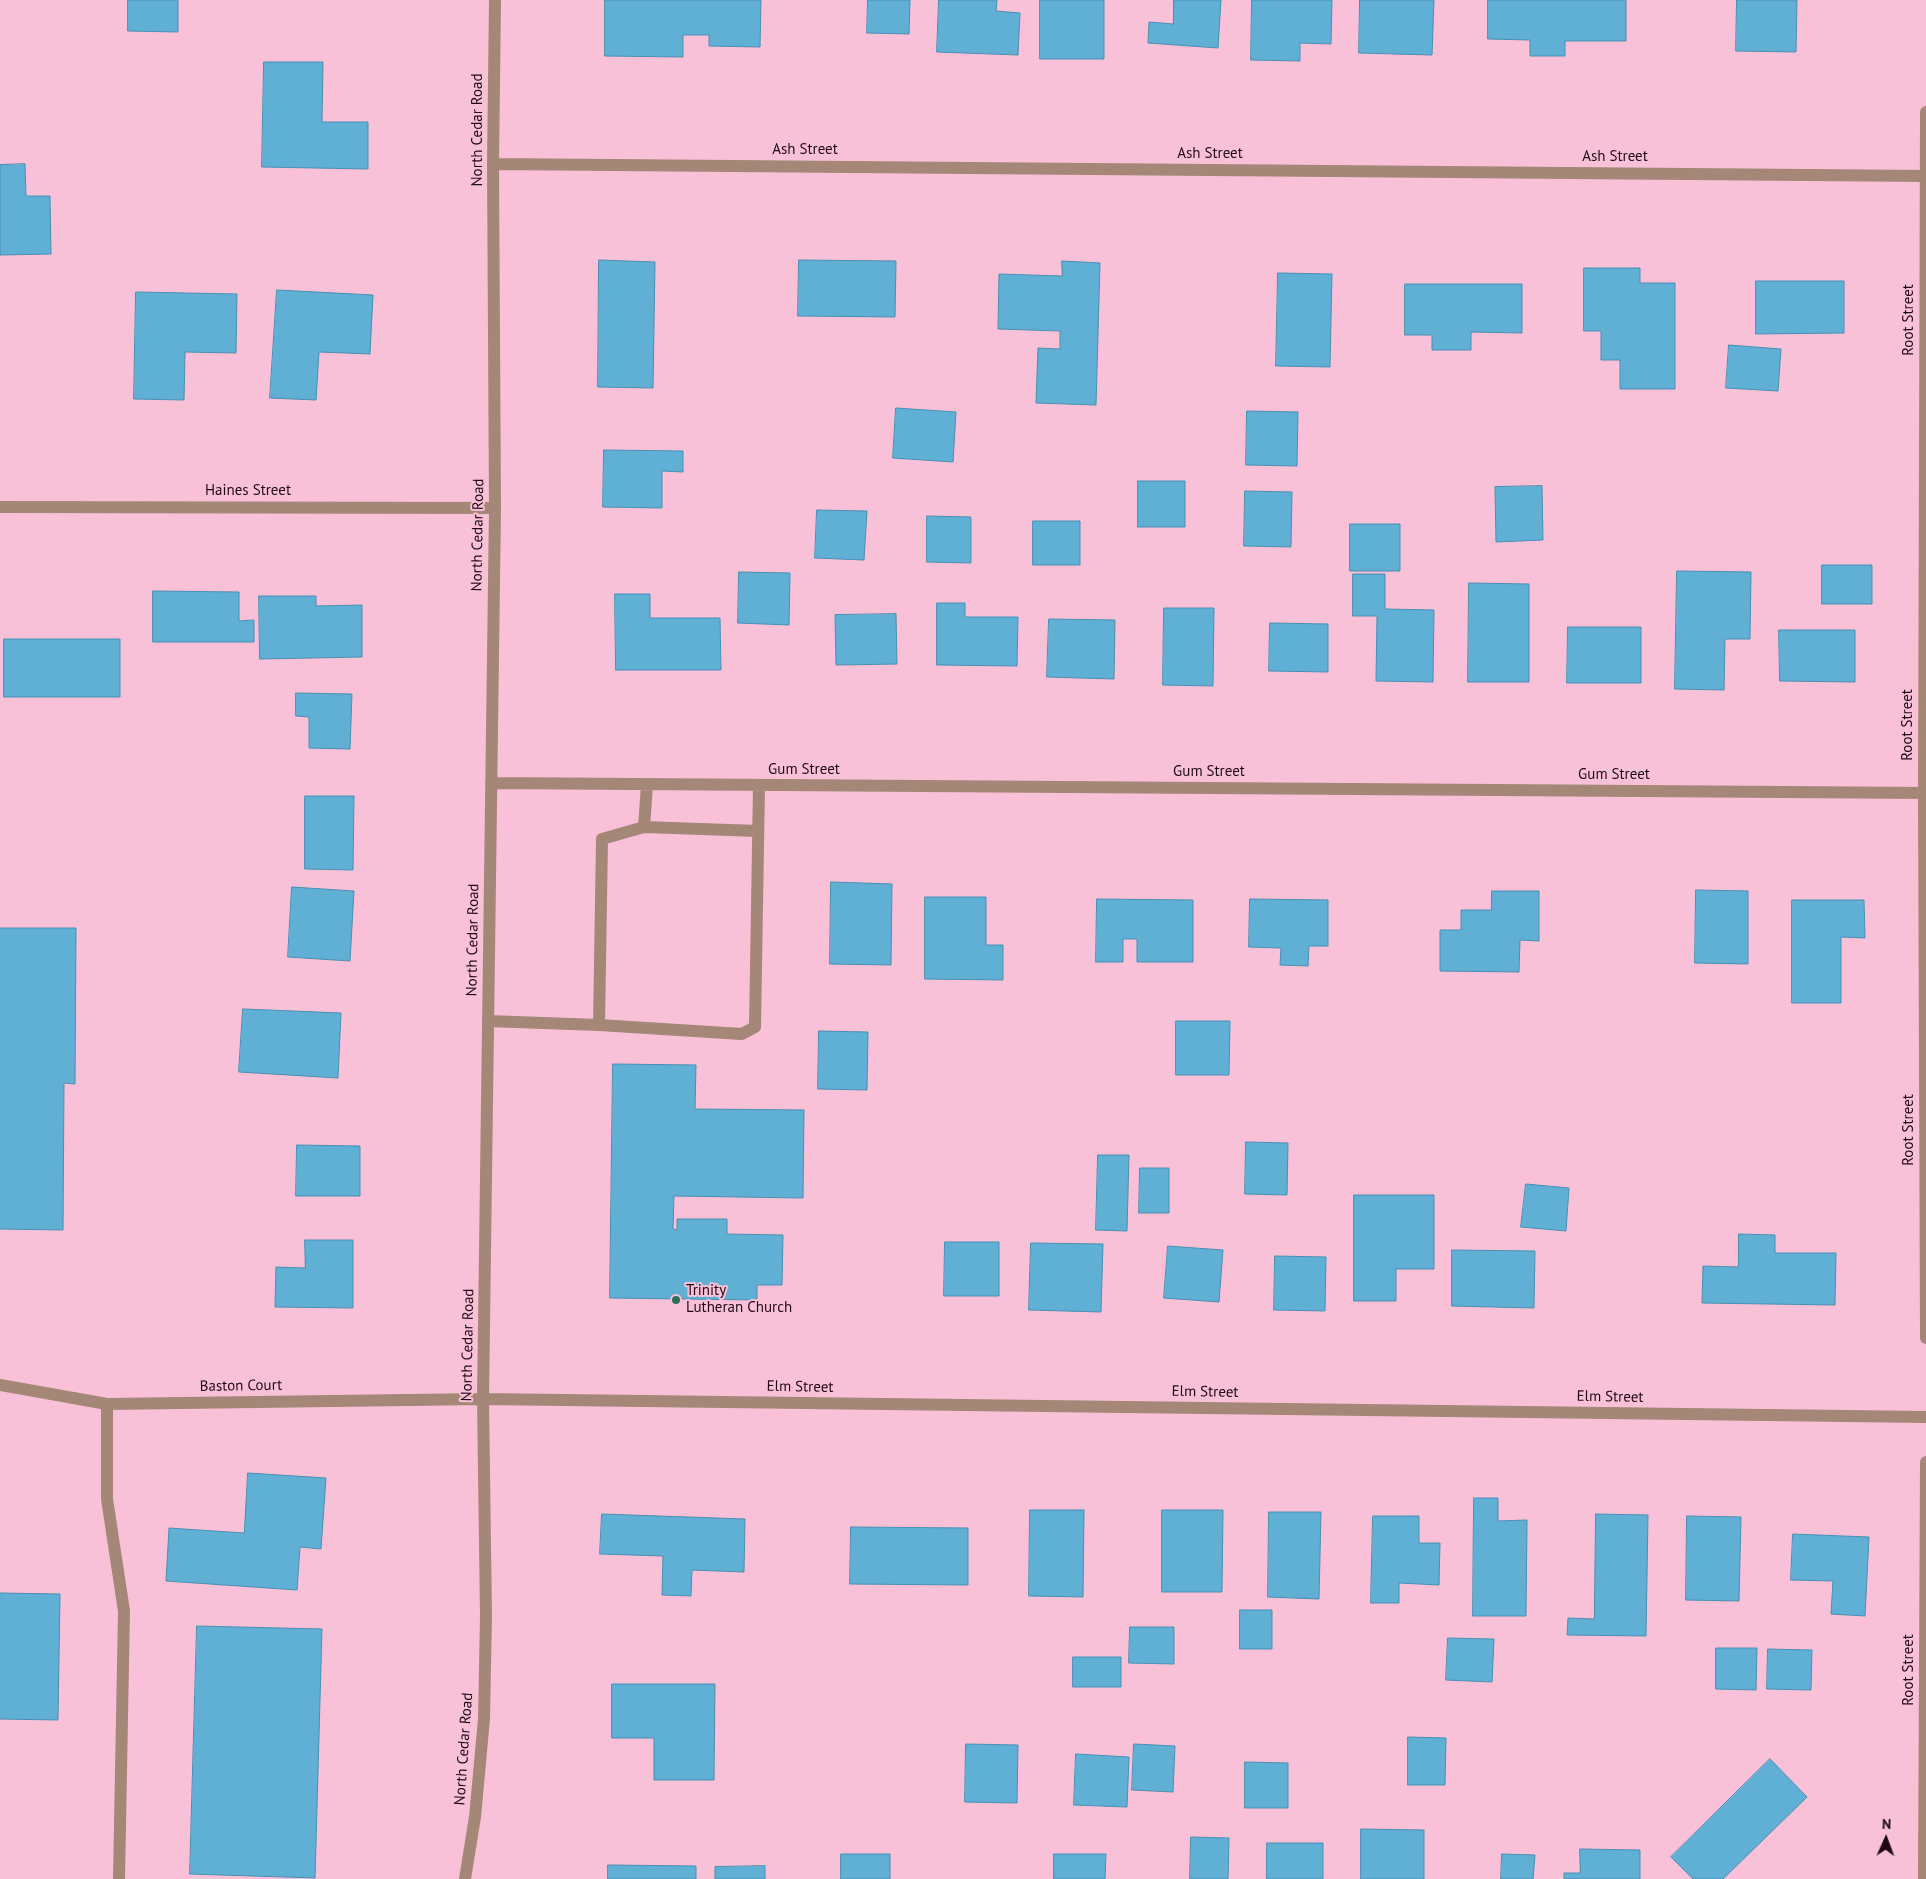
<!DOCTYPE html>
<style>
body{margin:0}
#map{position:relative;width:1926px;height:1879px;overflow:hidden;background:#f9c1d8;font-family:"PT Sans",sans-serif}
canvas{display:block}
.north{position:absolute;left:1861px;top:1814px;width:50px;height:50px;-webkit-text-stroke:4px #f9c1d8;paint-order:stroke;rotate:2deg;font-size:14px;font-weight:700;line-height:20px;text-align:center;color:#200915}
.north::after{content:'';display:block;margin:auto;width:18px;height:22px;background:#200915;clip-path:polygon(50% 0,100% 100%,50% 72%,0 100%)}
</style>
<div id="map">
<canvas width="1926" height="1879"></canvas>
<div class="north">N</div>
</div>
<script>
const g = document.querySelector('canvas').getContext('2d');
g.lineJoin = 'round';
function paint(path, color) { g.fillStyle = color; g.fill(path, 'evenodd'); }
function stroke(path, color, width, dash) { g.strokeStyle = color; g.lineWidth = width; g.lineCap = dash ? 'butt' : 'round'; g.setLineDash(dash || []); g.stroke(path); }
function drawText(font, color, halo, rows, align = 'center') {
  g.font = font + ' "PT Sans",sans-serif'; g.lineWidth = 4; g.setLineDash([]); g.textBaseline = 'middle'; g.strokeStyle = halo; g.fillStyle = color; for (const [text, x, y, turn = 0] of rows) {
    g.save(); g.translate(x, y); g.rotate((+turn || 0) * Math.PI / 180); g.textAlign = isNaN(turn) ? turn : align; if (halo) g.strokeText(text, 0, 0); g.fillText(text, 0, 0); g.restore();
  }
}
const building = new Path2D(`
 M128 0H178V32L128 31Z
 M605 0H761L760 47 709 46V35H683V57L605 56Z
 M868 0H910L909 34 867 33Z
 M939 0H997L996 11 1020 13 1018 55 937 52Z
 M1040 0H1104V59H1040Z
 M1174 0H1221L1218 48 1148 43 1149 22 1173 24Z
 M1252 0H1332L1331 44 1300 43V61L1251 60Z
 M1360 0H1434L1432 55 1359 53Z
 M1488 0H1626V41H1565V56H1530V40L1488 39Z
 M1737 0H1797L1796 52 1736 51Z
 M264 62H323L322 122H368V169L262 167Z
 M25 164 26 196H50L51 254 0 255V165Z
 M599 260 655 262 653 388 598 387Z
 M799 260 896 261 895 317 798 316Z
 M1062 261 1100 263 1096 405 1036 403 1038 348 1060 349V331L998 329 999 274 1062 276Z
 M1584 268H1640V283H1675V389H1620V360H1601V331H1584Z
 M1278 273 1332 274 1330 367 1276 366Z
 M1756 281H1844V333L1756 334Z
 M1405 284H1522V333L1471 332V350H1432V335H1405Z
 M277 290 373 295 370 354 319 352 316 400 270 398Z
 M136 292 237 294 236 353 185 352 184 400 134 399Z
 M1729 345 1781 349 1778 391 1726 388Z
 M896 408 956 412 953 462 893 458Z
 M1247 411 1298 412 1297 466 1246 465Z
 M604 450 683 451V472L662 471V508L603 507Z
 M1138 481H1185V527H1138Z
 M1542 486 1543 540 1496 542 1495 487Z
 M1245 491 1292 492 1291 547 1244 546Z
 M817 510 867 511 864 560 815 558Z
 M927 516 971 517V563L927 562Z
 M1033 521H1080V565H1033Z
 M1350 524H1400V571H1350Z
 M1822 565H1872V604H1822Z
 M1677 571 1751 572 1750 639H1725L1724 690 1675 689Z
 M739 572 790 573 789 625 738 623Z
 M1353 574H1385V609L1434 610 1433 682 1376 681 1377 616H1353Z
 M1469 583 1529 584V682H1468Z
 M153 591 239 592V621L254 620V642H153Z
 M615 594H650V618H720L721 670H616Z
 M259 596H316V606L362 605V657L260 659Z
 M937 603H965V617H1018L1017 666 937 665Z
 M1164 608H1214L1213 686 1163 685Z
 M896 614 897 664 836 665 835 615Z
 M1049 619 1115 620 1114 679 1047 677Z
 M1270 623 1328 624V672L1269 671Z
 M1568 627H1641V683H1567Z
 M1779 630H1855V682L1780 681Z
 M4 639H120V697H4Z
 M296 693 352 694 350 749 309 748V717L296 716Z
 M305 796H354L353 870 305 869Z
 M831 882 892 884 891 965 830 964Z
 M292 887 354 891 350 961 288 957Z
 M1696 890 1748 891V964L1695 963Z
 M1492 891H1539V941L1520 940 1519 972 1440 971V930H1461V910H1491Z
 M925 897H986V945H1003V980L925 979Z
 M1097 899 1193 900V962H1137V939H1123V962H1096Z
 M1250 899 1328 900V946H1309L1308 966 1280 965 1281 948 1249 947Z
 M1792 900H1864L1865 938 1841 937V1003H1792Z
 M0 928H76L75 1084 64 1083 63 1230 0 1229Z
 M243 1009 341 1013 338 1078 239 1072Z
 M1176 1021H1230L1229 1075H1176Z
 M819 1031 868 1032 867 1090 818 1089Z
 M613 1064 696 1065 695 1109 804 1110 803 1198 674 1196 673 1229 677 1230V1219H727V1234L783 1235 782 1285H757V1300L610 1298Z
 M1246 1142 1288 1143 1287 1195 1245 1194Z
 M297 1145 360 1146V1196H296Z
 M1098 1155H1129L1127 1231 1096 1230Z
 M1140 1168H1169V1213H1139Z
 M1526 1184 1569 1188 1566 1231 1521 1227Z
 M1354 1195H1434V1269H1396V1301H1354Z
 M1739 1234 1775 1235V1253H1836L1835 1305 1702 1303 1703 1266 1738 1267Z
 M305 1240H353V1308L275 1307 276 1267 305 1268Z
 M945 1242H999V1296H944Z
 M1031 1243 1103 1244 1101 1312 1029 1310Z
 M1168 1246 1223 1250 1219 1302 1164 1298Z
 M1452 1250 1535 1251 1534 1308 1452 1306Z
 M1275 1256 1326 1257 1325 1311 1274 1310Z
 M248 1473 326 1478 321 1549 300 1547 297 1590 166 1581 169 1528 244 1533Z
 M1474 1498H1498V1521L1527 1520 1526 1616H1473Z
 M1030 1510H1084L1083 1597 1029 1596Z
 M1162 1510H1223L1222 1592H1162Z
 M1269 1512H1321L1319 1599 1268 1597Z
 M602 1514 745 1519 744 1572 692 1570 691 1596 662 1595 663 1556 600 1554Z
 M1596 1514 1648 1515 1646 1636 1567 1635 1568 1618 1594 1619Z
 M1373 1516H1419V1543H1440L1439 1585 1399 1583V1603H1371Z
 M1687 1516 1741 1517 1739 1601 1686 1600Z
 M851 1527 968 1528V1585L850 1584Z
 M1793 1534 1869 1537 1865 1616 1831 1614 1833 1581 1791 1580Z
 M0 1593 60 1594 58 1720 0 1719Z
 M1240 1610H1272V1649H1240Z
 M197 1626 322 1629 315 1878 190 1874Z
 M1130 1627H1174V1664L1129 1663Z
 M1448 1638 1494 1639 1492 1682 1446 1680Z
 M1716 1648H1757L1756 1690 1716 1689Z
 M1768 1649 1812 1650 1811 1690 1767 1689Z
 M1073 1657H1121V1687H1073Z
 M612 1684H715L714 1780H654V1738H612Z
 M1408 1737 1446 1738 1445 1785H1408Z
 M966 1744 1018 1745 1017 1803 965 1802Z
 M1134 1744 1175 1746 1173 1792 1132 1790Z
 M1076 1754 1129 1757 1127 1807 1074 1805Z
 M1770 1759 1807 1797 1723 1879H1693L1671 1857Z
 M1245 1762 1288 1763V1808H1245Z
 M1361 1829 1424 1830V1879H1361Z
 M1191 1837 1229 1838 1228 1879H1190Z
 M1267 1843H1323V1879H1267Z
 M1580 1849 1640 1850V1879H1564V1873H1580Z
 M841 1854H890V1879H841Z
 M1054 1854H1106L1105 1879H1054Z
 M1502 1854 1535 1855 1533 1879H1501Z
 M608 1865 696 1866V1879H608Z
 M765 1866V1879H715V1867Z`);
paint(building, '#60b0d6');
stroke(building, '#488fb1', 1);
stroke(new Path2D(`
 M1926 112 1924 793 1926 1338
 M493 164 1926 176
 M0 507 495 508
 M491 783 1926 793
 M644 827 758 831
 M488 1021 599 1025 602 839 644 827 647 785
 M599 1025 742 1034 755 1027 759 786
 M0 1385 107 1404 483 1399 1926 1417
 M107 1404V1499L124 1611 119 1879
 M465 1879 475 1817 484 1719 486 1616 483 1399 495 508 493 164 495 0
 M1924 1879 1926 1462`), '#a48776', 12);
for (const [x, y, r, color] of [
 [676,1300,5,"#2c6c59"]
]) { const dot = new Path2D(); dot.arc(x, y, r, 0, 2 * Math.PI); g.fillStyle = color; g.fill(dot); stroke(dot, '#f9c1d8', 2); }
drawText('15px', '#200915', '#f9c1d8', [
 ["North Cedar Road",478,130,-90],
 ["Ash Street",805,150],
 ["Ash Street",1210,154],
 ["Ash Street",1615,157],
 ["Root Street",1909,320,-90],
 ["Haines Street",248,491],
 ["North Cedar Road",478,535,-89],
 ["Root Street",1908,725,-90],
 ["Gum Street",804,770],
 ["Gum Street",1209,772],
 ["Gum Street",1614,775],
 ["North Cedar Road",473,940,-89],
 ["Root Street",1909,1130,-90],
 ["North Cedar Road",468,1345,-89],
 ["Baston Court",241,1386,-1],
 ["Elm Street",800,1387,1],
 ["Elm Street",1205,1392,1],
 ["Elm Street",1610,1397,1],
 ["Root Street",1909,1670,-90],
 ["North Cedar Road",464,1749,-86]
]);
drawText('15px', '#200915', '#f9c1d8', [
 ["Trinity",686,1291],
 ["Lutheran Church",686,1308]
], 'left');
</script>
